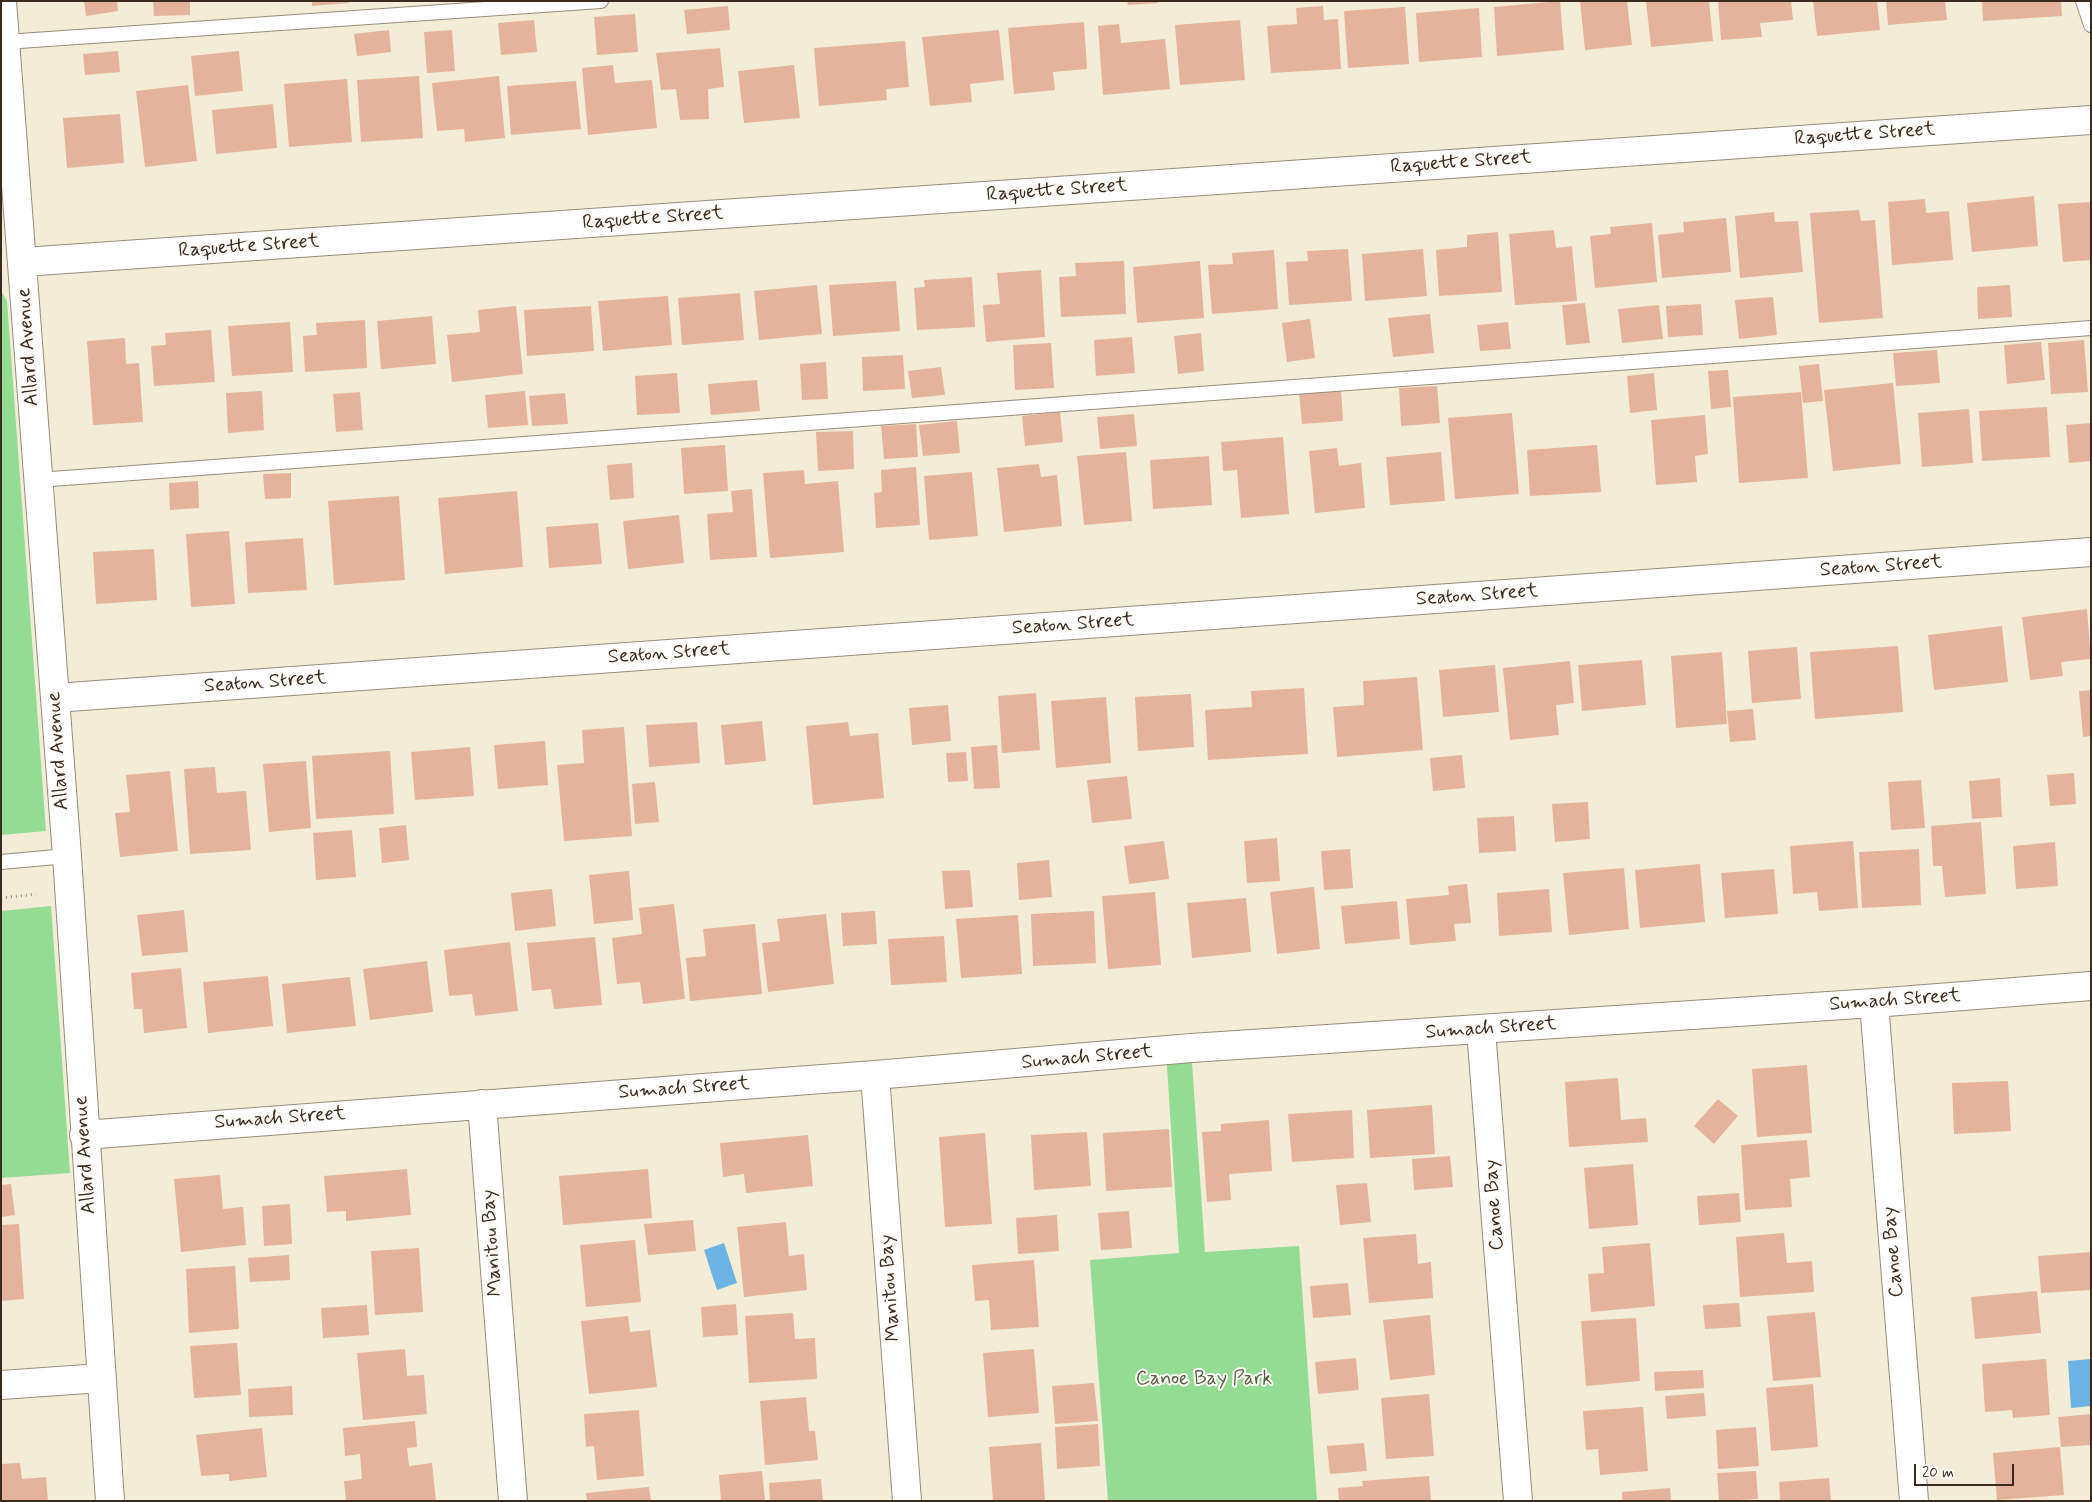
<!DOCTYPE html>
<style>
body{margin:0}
#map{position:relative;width:2092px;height:1502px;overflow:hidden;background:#f3edd7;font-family:Mynerve,sans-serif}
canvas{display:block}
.frame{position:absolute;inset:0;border:2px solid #3b2a1e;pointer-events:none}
.scale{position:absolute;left:1914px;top:1464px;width:100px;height:22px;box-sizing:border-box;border:2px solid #3b2a1e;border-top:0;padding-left:6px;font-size:15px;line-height:18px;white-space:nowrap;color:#3b2a1e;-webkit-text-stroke:4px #fdfcf7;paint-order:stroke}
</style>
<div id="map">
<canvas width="2092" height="1502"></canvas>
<div class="frame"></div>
<div class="scale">20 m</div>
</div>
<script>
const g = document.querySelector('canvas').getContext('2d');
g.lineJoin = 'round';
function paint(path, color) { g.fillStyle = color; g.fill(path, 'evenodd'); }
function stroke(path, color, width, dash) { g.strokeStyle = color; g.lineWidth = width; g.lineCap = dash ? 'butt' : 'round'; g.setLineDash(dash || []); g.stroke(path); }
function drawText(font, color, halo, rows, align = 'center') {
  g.font = font + ' Mynerve,sans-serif'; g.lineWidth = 4; g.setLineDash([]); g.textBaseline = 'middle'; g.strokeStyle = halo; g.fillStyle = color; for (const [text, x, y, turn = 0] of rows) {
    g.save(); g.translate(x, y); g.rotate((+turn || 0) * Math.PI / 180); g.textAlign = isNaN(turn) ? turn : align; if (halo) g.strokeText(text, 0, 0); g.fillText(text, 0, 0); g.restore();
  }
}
paint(new Path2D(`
 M1 291 7 301 46 831 1 835Z
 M51 906 70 1173 1 1178V911Z
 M1191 1048 1205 1252 1299 1246 1317 1501H1108L1090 1260 1179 1253 1166 1051Z`), '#94db94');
paint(new Path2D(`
 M724 1243 737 1283 717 1290 704 1250Z
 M2091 1359V1406L2071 1408 2068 1361Z`), '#6bb3e3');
paint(new Path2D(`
 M84 1H117L118 11 86 16Z
 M153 1H190V15L154 16Z
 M312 1H349V3L312 6Z
 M1127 1H1158V3L1128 5Z
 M1560 1 1564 50 1497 56 1494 7Z
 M1580 1H1627L1632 45 1585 50Z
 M1646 1H1709L1713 41 1651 47Z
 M1718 1H1791L1793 20 1760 23 1762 37 1721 40Z
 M1813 1H1877L1880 30 1817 36Z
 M1886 1H1945L1947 20 1888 25Z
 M1982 1H2061L2062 16 1983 21Z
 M728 6 730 30 687 34 684 10Z
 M1323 6 1324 20 1338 19 1341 69 1271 73 1267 26 1297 24 1296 8Z
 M1405 7 1409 64 1348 68 1344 11Z
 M1479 8 1482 57 1419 62 1416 13Z
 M635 14 638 52 597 55 594 17Z
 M534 20 537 52 501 55 498 23Z
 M1240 20 1245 80 1180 85 1175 25Z
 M1084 22 1087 69 1053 72 1055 90 1014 94 1008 28Z
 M1119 24 1121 43 1165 39 1170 89 1103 95 1098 26Z
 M389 30 391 52 357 56 354 34Z
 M452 30 455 71 427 73 424 32Z
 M999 30 1004 80 970 84 972 102 930 106 922 37Z
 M905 41 909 87 886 89 887 100 819 106 814 48Z
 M720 48 724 87 708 89 709 119 680 120 676 89 661 90 656 53Z
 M118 51 120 72 85 75 83 54Z
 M239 51 243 91 195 96 191 56Z
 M613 65 615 83 652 80 657 128 588 135 582 68Z
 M794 65 800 118 744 123 738 71Z
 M419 76 423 138 361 142 357 80Z
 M499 76 505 138 465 142 464 129 437 131 432 83Z
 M347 79 352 142 289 147 284 84Z
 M576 81 581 129 511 135 507 86Z
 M188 85 197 161 145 167 136 91Z
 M273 104 277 148 216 154 212 110Z
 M120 114 124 163 67 168 63 118Z
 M2034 196 2038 246 1972 252 1967 203Z
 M1925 199 1926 213 1949 211 1953 260 1892 265 1888 202Z
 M2091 202V260L2063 262 2058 204Z
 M1859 210 1861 221 1875 220 1883 318 1819 323 1810 213Z
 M1774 212 1775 222 1798 221 1803 272 1740 278 1735 216Z
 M1726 218 1731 272 1662 278 1658 235 1684 232 1683 222Z
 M1652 223 1657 282 1595 288 1590 236 1611 234 1610 227Z
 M1554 230 1556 248 1572 246 1577 301 1515 305 1509 234Z
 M1498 232 1502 292 1439 296 1436 250 1467 247V235Z
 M1348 249 1352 301 1289 305 1286 262 1308 261 1307 251Z
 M1423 249 1427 296 1365 301 1362 254Z
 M1274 250 1278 309 1212 314 1208 265 1233 264 1232 253Z
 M1124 261 1126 314 1061 317 1059 277 1076 276 1075 263Z
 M1200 261 1204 318 1137 323 1133 267Z
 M1041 270 1045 337 986 342 983 305 1000 304 997 273Z
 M972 277 975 327 917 330 914 288 925 287 924 280Z
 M896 281 900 331 833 336 829 285Z
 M817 285 822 334 759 340 754 291Z
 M2010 285 2012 317 1978 319 1977 287Z
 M740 293 744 340 682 345 678 298Z
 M668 296 672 345 603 351 598 301Z
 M1773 297 1777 335 1739 339 1735 300Z
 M1585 303 1590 343 1566 345 1562 305Z
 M1701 304 1703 335 1668 337 1666 306Z
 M1659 305 1663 339 1622 343 1618 309Z
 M516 306 523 374 452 382 447 335 480 332 478 310Z
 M591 306 594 351 527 356 524 310Z
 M1430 314 1434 353 1393 357 1388 318Z
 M432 316 436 364 381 369 377 321Z
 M1310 319 1315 358 1287 362 1282 323Z
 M365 320 367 368 305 372 303 336 317 335 316 323Z
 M290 322 293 372 232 376 228 326Z
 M1508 322 1511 349 1480 351 1477 325Z
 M211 330 215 382 154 386 151 346 166 345 165 333Z
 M1201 333 1204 371 1178 374 1174 336Z
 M1132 337 1135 373 1096 376 1094 340Z
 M125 338 126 364 139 363 143 422 93 425 87 341Z
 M2084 340 2088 392 2051 394 2048 343Z
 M2041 342 2045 380 2007 384 2004 345Z
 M1051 343 1054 388 1015 390 1013 345Z
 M1937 350 1940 383 1896 386 1893 353Z
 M903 355 905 389 863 391 862 357Z
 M826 362 828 399 802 400 800 364Z
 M1819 364 1823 401 1803 403 1799 366Z
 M941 367 945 395 912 398 908 371Z
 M1728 370 1731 407 1711 409 1708 371Z
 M677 373 680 413 637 415 635 376Z
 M1654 373 1657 410 1630 413 1627 376Z
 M757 380 760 411 711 415 708 384Z
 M1893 383 1901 464 1833 471 1824 390Z
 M1437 386 1440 423 1401 426 1399 388Z
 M1341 390 1343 421 1302 424 1299 393Z
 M262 391 264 430 228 433 226 393Z
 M525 391 528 425 488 428 485 395Z
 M360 392 363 430 336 432 333 394Z
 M1801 392 1808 478 1739 483 1733 397Z
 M565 393 568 424 532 426 529 396Z
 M2047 407 2050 457 1982 461 1979 411Z
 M1969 409 1973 463 1922 467 1918 413Z
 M1060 412 1063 442 1025 446 1022 416Z
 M1512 413 1519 494 1455 499 1448 418Z
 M1134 414 1137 446 1100 449 1097 417Z
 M1705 415 1708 454 1695 456 1697 482 1656 485 1651 420Z
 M957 421 960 453 923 456 919 425Z
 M2091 423V461L2069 463 2066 425Z
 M916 424 918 457 884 459 881 426Z
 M853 431 854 469 818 471 816 432Z
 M1283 437 1289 514 1241 518 1237 470 1223 471 1221 442Z
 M725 445 728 491 684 494 681 448Z
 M1597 445 1601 492 1530 496 1527 450Z
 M1337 448 1339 466 1361 463 1365 508 1315 513 1309 451Z
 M1126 452 1132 521 1084 525 1077 456Z
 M1441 452 1445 501 1390 505 1386 457Z
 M1209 456 1212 505 1153 509 1150 460Z
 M632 463 634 498 610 500 607 465Z
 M1039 464 1041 477 1057 475 1062 526 1004 532 997 468Z
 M916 467 920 525 876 528 874 493 882 492 881 470Z
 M804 470 805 484 838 481 844 552 770 558 763 473Z
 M972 472 978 536 929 540 924 476Z
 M291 473V498L265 499 263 474Z
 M198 481 199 508 170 510 169 483Z
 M752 489 757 557 710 560 707 514 733 512 731 491Z
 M517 491 523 567 445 574 438 498Z
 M399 496 405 580 334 585 328 501Z
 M679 515 684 563 628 569 623 521Z
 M598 523 602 564 549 568 546 527Z
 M229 531 235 604 191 607 186 534Z
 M303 538 307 590 248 593 245 542Z
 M154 549 157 600 96 604 93 552Z
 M2087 609 2091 659 2061 662 2063 676 2030 680 2022 617Z
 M2002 626 2008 682 1934 690 1928 635Z
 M1898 646 1903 712 1815 719 1810 652Z
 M1797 647 1801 699 1752 703 1748 651Z
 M1722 652 1727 724 1676 728 1671 656Z
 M1642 660 1646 705 1582 711 1578 665Z
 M1570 661 1574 703 1556 705 1559 735 1510 740 1503 668Z
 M1495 665 1499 712 1443 717 1439 670Z
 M1417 677 1423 750 1337 757 1333 707 1364 705 1363 681Z
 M1304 688 1308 754 1208 760 1205 710 1252 707 1251 691Z
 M2091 690V736L2083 737 2079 691Z
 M1036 693 1040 750 1002 753 998 696Z
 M1191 694 1194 747 1138 751 1135 697Z
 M1106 697 1111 763 1056 768 1051 701Z
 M948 705 951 741 912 745 909 708Z
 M1753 709 1756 740 1730 742 1727 711Z
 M762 721 766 761 725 765 721 725Z
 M697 722 700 763 649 767 646 725Z
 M848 722 850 736 878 733 884 798 813 805 806 726Z
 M624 727 632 836 564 841 557 765 584 763 582 730Z
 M545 741 548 785 498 789 494 745Z
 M997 745 1000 788 974 789 971 747Z
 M470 747 474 796 415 800 411 752Z
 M390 751 394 814 316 819 312 756Z
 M966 752 968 781 948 782 946 753Z
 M1462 755 1465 788 1433 791 1430 758Z
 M306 761 311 828 269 832 263 764Z
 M215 767 217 793 246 791 251 850 190 854 184 769Z
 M170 771 178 851 120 857 115 813 130 812 126 775Z
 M2074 773 2076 804 2050 806 2047 775Z
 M1127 776 1132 819 1092 823 1087 780Z
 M2000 778 2002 817 1972 819 1969 781Z
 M1921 780 1925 828 1891 830 1888 782Z
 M655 782 659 822 635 824 632 784Z
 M1588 802 1590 839 1555 842 1552 804Z
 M1514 816 1516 851 1479 853 1477 818Z
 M1981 822 1986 894 1945 897 1942 866H1933L1931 826Z
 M406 825 409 860 382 863 379 828Z
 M352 830 356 877 316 880 313 833Z
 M1277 838 1280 881 1247 883 1244 841Z
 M1164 841 1169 879 1129 884 1124 846Z
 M1853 841 1858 908 1819 911 1817 892 1793 894 1790 846Z
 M2055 842 2058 886 2016 889 2013 846Z
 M1350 849 1353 888 1324 890 1321 851Z
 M1919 849 1921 905 1862 908 1859 852Z
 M1049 860 1052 897 1019 900 1017 863Z
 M1700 864 1705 922 1640 928 1635 870Z
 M1624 868 1629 929 1569 935 1563 873Z
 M1774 869 1778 914 1725 918 1721 873Z
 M970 870 973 907 945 909 942 871Z
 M629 871 633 920 594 924 589 875Z
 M1467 884 1471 923 1454 924 1456 941 1410 945 1406 899 1449 895 1448 886Z
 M1314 887 1320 949 1277 954 1270 892Z
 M552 889 556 926 515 931 511 893Z
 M1549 889 1552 932 1499 936 1497 893Z
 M1155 892 1161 965 1108 969 1102 896Z
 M1246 898 1251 952 1192 958 1187 903Z
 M1397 901 1400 939 1345 944 1341 906Z
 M674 904 685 999 643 1004 640 982 617 984 612 938 642 934 639 908Z
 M184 910 188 952 142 956 137 915Z
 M875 911 877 944 843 946 841 913Z
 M1094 911 1096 963 1033 966 1031 914Z
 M826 914 834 984 768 992 762 943 780 941 777 919Z
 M1018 915 1022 974 961 978 956 919Z
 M755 924 762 994 690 1001 686 958 706 956 703 929Z
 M944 936 947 982 891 985 888 939Z
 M595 937 602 1005 554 1009 551 989 532 991 527 943Z
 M510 942 518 1011 475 1016 472 994 449 996 444 950Z
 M427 961 433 1012 370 1020 363 969Z
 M181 968 187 1028 144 1033 142 1009H134L131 973Z
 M268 976 273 1026 208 1033 203 982Z
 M350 977 356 1026 287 1033 282 984Z
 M1807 1065 1812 1133 1757 1137 1752 1069Z
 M1618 1078 1621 1120 1646 1118 1648 1142 1569 1147 1565 1082Z
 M2008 1081 2011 1131 1954 1134 1952 1083Z
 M1718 1099 1738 1116 1714 1144 1694 1126Z
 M1432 1105 1435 1154 1370 1158 1367 1110Z
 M1352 1110 1354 1158 1292 1162 1288 1114Z
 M1269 1120 1272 1171 1229 1174 1231 1200 1207 1202 1202 1132 1221 1131V1124Z
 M1169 1129 1172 1187 1106 1191 1103 1133Z
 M1087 1132 1091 1186 1034 1190 1031 1135Z
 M985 1133 992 1224 945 1227 939 1137Z
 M808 1135 813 1186 746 1193 744 1174 723 1177 720 1143Z
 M1807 1140 1810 1177 1790 1179 1792 1207 1745 1210 1741 1145Z
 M1450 1156 1453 1187 1414 1190 1412 1159Z
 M1633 1164 1638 1225 1589 1229 1584 1168Z
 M407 1169 411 1215 346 1221V1211L327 1212 324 1176Z
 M648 1169 652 1218 563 1225 559 1176Z
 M220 1175 223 1209 243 1207 246 1245 181 1252 174 1179Z
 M1367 1183 1371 1222 1340 1225 1336 1185Z
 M11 1184 15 1215 1 1217V1185Z
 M1739 1193 1741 1222 1699 1225 1697 1196Z
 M290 1204 292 1244 264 1246 262 1206Z
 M1129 1211 1132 1248 1101 1250 1098 1213Z
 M1057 1215 1059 1251 1018 1254 1016 1218Z
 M693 1220 696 1251 648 1255 644 1224Z
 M786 1222 789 1256 804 1254 807 1290 744 1297 737 1227Z
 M19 1224 24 1299 1 1301V1225Z
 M1784 1233 1787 1263 1812 1261 1814 1292 1740 1297 1736 1237Z
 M1416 1234 1418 1264 1431 1262 1433 1298 1369 1303 1363 1238Z
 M635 1240 641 1302 586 1307 580 1245Z
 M1650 1243 1655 1306 1591 1312 1588 1274 1604 1273 1602 1247Z
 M419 1248 423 1312 375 1315 371 1251Z
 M2091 1252V1290L2041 1293 2038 1256Z
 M289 1255 290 1280 250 1282 248 1258Z
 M1034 1260 1039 1327 991 1330 989 1300 975 1301 972 1265Z
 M235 1266 239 1329 189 1333 186 1269Z
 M1348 1283 1351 1315 1313 1318 1310 1286Z
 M2037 1291 2041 1333 1975 1339 1971 1297Z
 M1739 1303 1741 1327 1705 1329 1703 1305Z
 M736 1304 738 1335 703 1337 701 1307Z
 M367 1305 369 1335 323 1338 321 1308Z
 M1815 1312 1821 1377 1773 1381 1767 1316Z
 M793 1313 795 1339 815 1338 817 1379 749 1383 745 1316Z
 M1430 1315 1435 1375 1390 1380 1383 1320Z
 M628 1316 630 1332 650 1330 657 1387 589 1394 581 1321Z
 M1636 1318 1640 1381 1586 1386 1581 1321Z
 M237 1343 241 1395 194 1398 190 1346Z
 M405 1349 407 1376 424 1375 427 1414 363 1420 357 1353Z
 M1034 1349 1039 1413 988 1417 983 1353Z
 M1356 1358 1359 1390 1318 1394 1315 1362Z
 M2046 1359 2050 1415 2013 1418 2012 1410 1985 1412 1982 1364Z
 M1703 1370 1704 1388 1655 1391 1654 1372Z
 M1094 1383 1098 1421 1055 1424 1052 1386Z
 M1813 1384 1818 1447 1771 1451 1766 1388Z
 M292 1386 293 1415 249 1417 248 1389Z
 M1704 1393 1706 1416 1667 1419 1665 1396Z
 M1429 1394 1434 1456 1386 1459 1381 1398Z
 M806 1397 809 1431H815L818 1460 765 1465 760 1401Z
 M1643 1407 1648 1471 1600 1475 1598 1449 1586 1450 1583 1411Z
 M639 1410 644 1476 597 1480 594 1446 586 1447 584 1414Z
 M2091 1414V1445L2061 1447 2058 1417Z
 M415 1421 417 1447 407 1448 409 1466 432 1463 436 1501H346L344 1481 362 1479 360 1454 345 1456 343 1428Z
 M1098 1424 1100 1466 1057 1469 1055 1427Z
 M1756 1427 1759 1466 1718 1469 1716 1430Z
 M262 1428 267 1477 229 1481V1474L201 1476 196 1435Z
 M1041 1443 1045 1501H993L989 1447Z
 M1364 1443 1367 1471 1330 1474 1327 1446Z
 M2060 1447 2064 1495 1997 1500 1993 1453Z
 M20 1463 22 1479 46 1477 48 1501H1V1464Z
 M762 1471 765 1500 721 1501 719 1475Z
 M1756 1471 1758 1499 1719 1501 1717 1473Z
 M1429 1476 1431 1501H1339L1338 1488 1363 1486 1362 1481Z
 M1829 1478 1831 1501H1780L1779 1482Z
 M821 1479 823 1501H770L769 1483Z
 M649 1487 651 1501H587L586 1493Z
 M1670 1488 1671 1501H1622V1492Z`), '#e5b39b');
const service = new Path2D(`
 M2083 1 2091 25
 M5 42 601 1
 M38 480 2091 328
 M1 862 67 856`);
const minor = new Path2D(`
 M2 1 67 856 110 1501
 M23 262 2091 120
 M55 698 2091 552
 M1874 1003 1914 1501
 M1481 1030 1518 1501
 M875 1075 907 1501
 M482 1104 513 1501
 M84 1135 875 1075 1191 1048 1874 1003 2091 986
 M1 1385 101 1378`);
stroke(service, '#978c7a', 16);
stroke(minor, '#978c7a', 30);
stroke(new Path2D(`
 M1 898 36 894`), '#978c7a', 3, [1, 4]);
stroke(service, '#fff', 14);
stroke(minor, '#fff', 28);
drawText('20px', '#3b2a1e', '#fdfcf7', [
 ["Raquette Street",1865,135,-4],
 ["Raquette Street",1461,163,-4],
 ["Raquette Street",1057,191,-4],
 ["Raquette Street",653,219,-4],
 ["Raquette Street",249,247,-4],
 ["Allard Avenue",29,347,-94],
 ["Seaton Street",1881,567,-4],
 ["Seaton Street",1477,596,-4],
 ["Seaton Street",1073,625,-4],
 ["Seaton Street",669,654,-4],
 ["Seaton Street",265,683,-4],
 ["Allard Avenue",59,751,-94],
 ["Sumach Street",1895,1001,-4],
 ["Sumach Street",1491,1029,-4],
 ["Sumach Street",1087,1058,-5],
 ["Sumach Street",684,1089,-4],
 ["Sumach Street",280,1119,-4],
 ["Allard Avenue",86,1155,-94],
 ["Canoe Bay",1495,1205,-94],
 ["Manitou Bay",493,1243,-94],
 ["Canoe Bay",1894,1252,-95],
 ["Manitou Bay",891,1288,-94]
]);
drawText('20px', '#565f41', '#fdfcf7', [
 ["Canoe Bay Park",1204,1380]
]);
</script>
